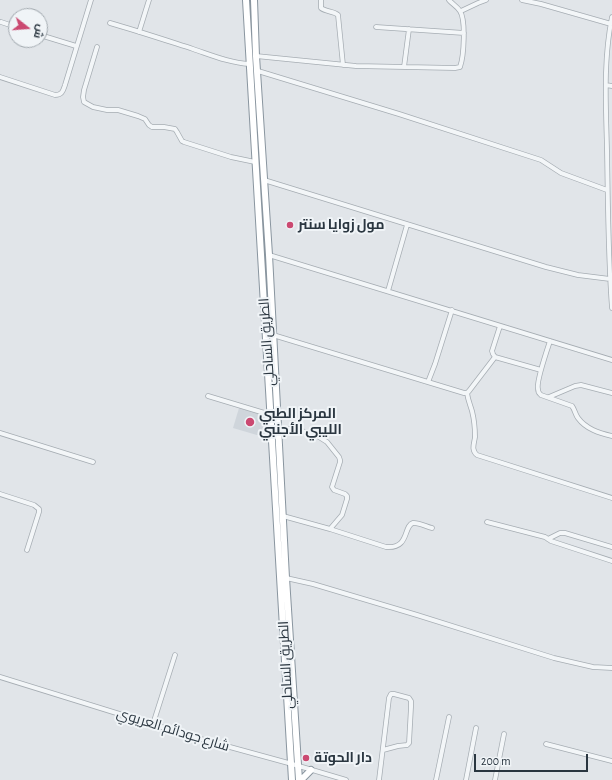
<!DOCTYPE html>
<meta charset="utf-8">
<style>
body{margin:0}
#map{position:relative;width:612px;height:780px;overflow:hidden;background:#e1e5e9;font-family:"Alegreya Sans",Cairo,sans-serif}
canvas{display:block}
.north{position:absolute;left:8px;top:8px;width:40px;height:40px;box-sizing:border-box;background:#f0f4f7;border:1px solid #a1a8ae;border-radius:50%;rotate:107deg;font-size:11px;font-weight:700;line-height:16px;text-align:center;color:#2a3640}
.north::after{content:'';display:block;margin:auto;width:14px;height:18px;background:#cb4971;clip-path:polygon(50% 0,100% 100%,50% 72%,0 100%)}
.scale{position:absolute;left:474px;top:754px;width:114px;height:18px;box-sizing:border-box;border:2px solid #2a3640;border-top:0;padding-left:5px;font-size:12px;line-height:14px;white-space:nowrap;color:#2a3640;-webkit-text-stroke:3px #f0f4f7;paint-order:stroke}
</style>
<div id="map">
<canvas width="612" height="780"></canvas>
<div class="north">ش</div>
<div class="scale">200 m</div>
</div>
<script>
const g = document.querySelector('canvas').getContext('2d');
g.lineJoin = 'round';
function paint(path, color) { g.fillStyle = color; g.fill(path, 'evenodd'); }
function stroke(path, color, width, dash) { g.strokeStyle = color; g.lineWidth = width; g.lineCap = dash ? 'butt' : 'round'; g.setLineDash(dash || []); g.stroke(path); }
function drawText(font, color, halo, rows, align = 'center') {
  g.font = font + ' "Alegreya Sans",Cairo,sans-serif'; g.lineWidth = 4; g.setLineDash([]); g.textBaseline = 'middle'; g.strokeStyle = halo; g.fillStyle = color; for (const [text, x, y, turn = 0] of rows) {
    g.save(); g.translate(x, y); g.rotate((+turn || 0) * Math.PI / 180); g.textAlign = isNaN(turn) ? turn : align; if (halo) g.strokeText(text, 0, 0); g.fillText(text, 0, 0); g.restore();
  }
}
paint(new Path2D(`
 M239 408 265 415 267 438 233 428Z`), '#cfd5db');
const minor = new Path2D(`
 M321 0V8C326 12 334 11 338 15L343 65
 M522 0 541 4 611 24
 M461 11 478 3 486 0
 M612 17C603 61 606 106 607 150 608 203 608 256 612 308
 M1 22 16 27
 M110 23C138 31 165 40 193 49 211 55 230 63 249 64
 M376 27 464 33
 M139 32 149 0
 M40 35 76 46
 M97 47 84 90 83 97 84 102 93 107 107 110H118L138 116 145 119 149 125 152 127H164L175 129 177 132 182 141 184 142 231 157 255 162
 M256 56 356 66 455 68 460 67C464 56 466 20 460 11 457 6 452 4 449 0
 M404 67 409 29
 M258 71 399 114 541 160 561 173 607 190
 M0 77 55 95C62 95 63 91 65 85L91 0
 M606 85 612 86
 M264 180 546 267 578 275 610 279
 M269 255 612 360
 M388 291 407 225
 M500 326 492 351 493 354 495 357 541 370
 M273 335 464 393H467
 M550 341C547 350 536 382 538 389 538 393 539 393 541 395L572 406C575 410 575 414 578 418 586 429 599 433 612 436
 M428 382 435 364 452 310
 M467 393C468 400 470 404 472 411 474 419 475 429 475 437 474 444 471 450 477 455L612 498
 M467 393 469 391 495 357
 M208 396 271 415
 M549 397 575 386 581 385 612 393
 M278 431 289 429 306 432 319 437 327 442 339 457 340 460V462L332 487 334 490 345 494 347 496V499L342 515 330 529
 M0 433 93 462
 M0 494 34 505 39 509V512L27 550
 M283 516 330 529 386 547C410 549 403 526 413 523 418 522 427 527 432 528
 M487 522 545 537 551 541 612 561
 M548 539 560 533H565L612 547
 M286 578 313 584 417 615 554 658 593 667 612 668
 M0 677 197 738 292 764 346 780
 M153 724 175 655
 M546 744 612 761
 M379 780 389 698 391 694H394L409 698 411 701V707L409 743 407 745 398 746 383 750
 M436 780 449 717
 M466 780 476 728
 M495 780 504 734`);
const highway = new Path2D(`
 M246 0C259 260 279 520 292 780
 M254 0 256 56 269 255 286 578 299 780
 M301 780 311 770`);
stroke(minor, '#a6adb3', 5.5);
stroke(highway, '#89959f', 8);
stroke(minor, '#f3f6f8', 4);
stroke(highway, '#fff', 6);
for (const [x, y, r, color] of [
 [290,225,4,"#cb4971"],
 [250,422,5,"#cb4971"],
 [306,758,4,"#cb4971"]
]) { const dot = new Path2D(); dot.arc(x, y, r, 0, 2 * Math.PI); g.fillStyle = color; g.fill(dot); stroke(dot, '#f0f4f7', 1.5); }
drawText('bold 14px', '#2a3640', '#f0f4f7', [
 ["مول زوايا سنتر",298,225],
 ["المركز الطبي",259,414],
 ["الليبي الأجنبي",259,430],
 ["دار الحوتة",314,758]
], 'left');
drawText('14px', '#2a3640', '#f0f4f7', [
 ["الطريق الساحلي",267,342,-94],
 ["الطريق الساحلي",286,665,-93],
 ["شارع جودائم العريوي",173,730,17]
]);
</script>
